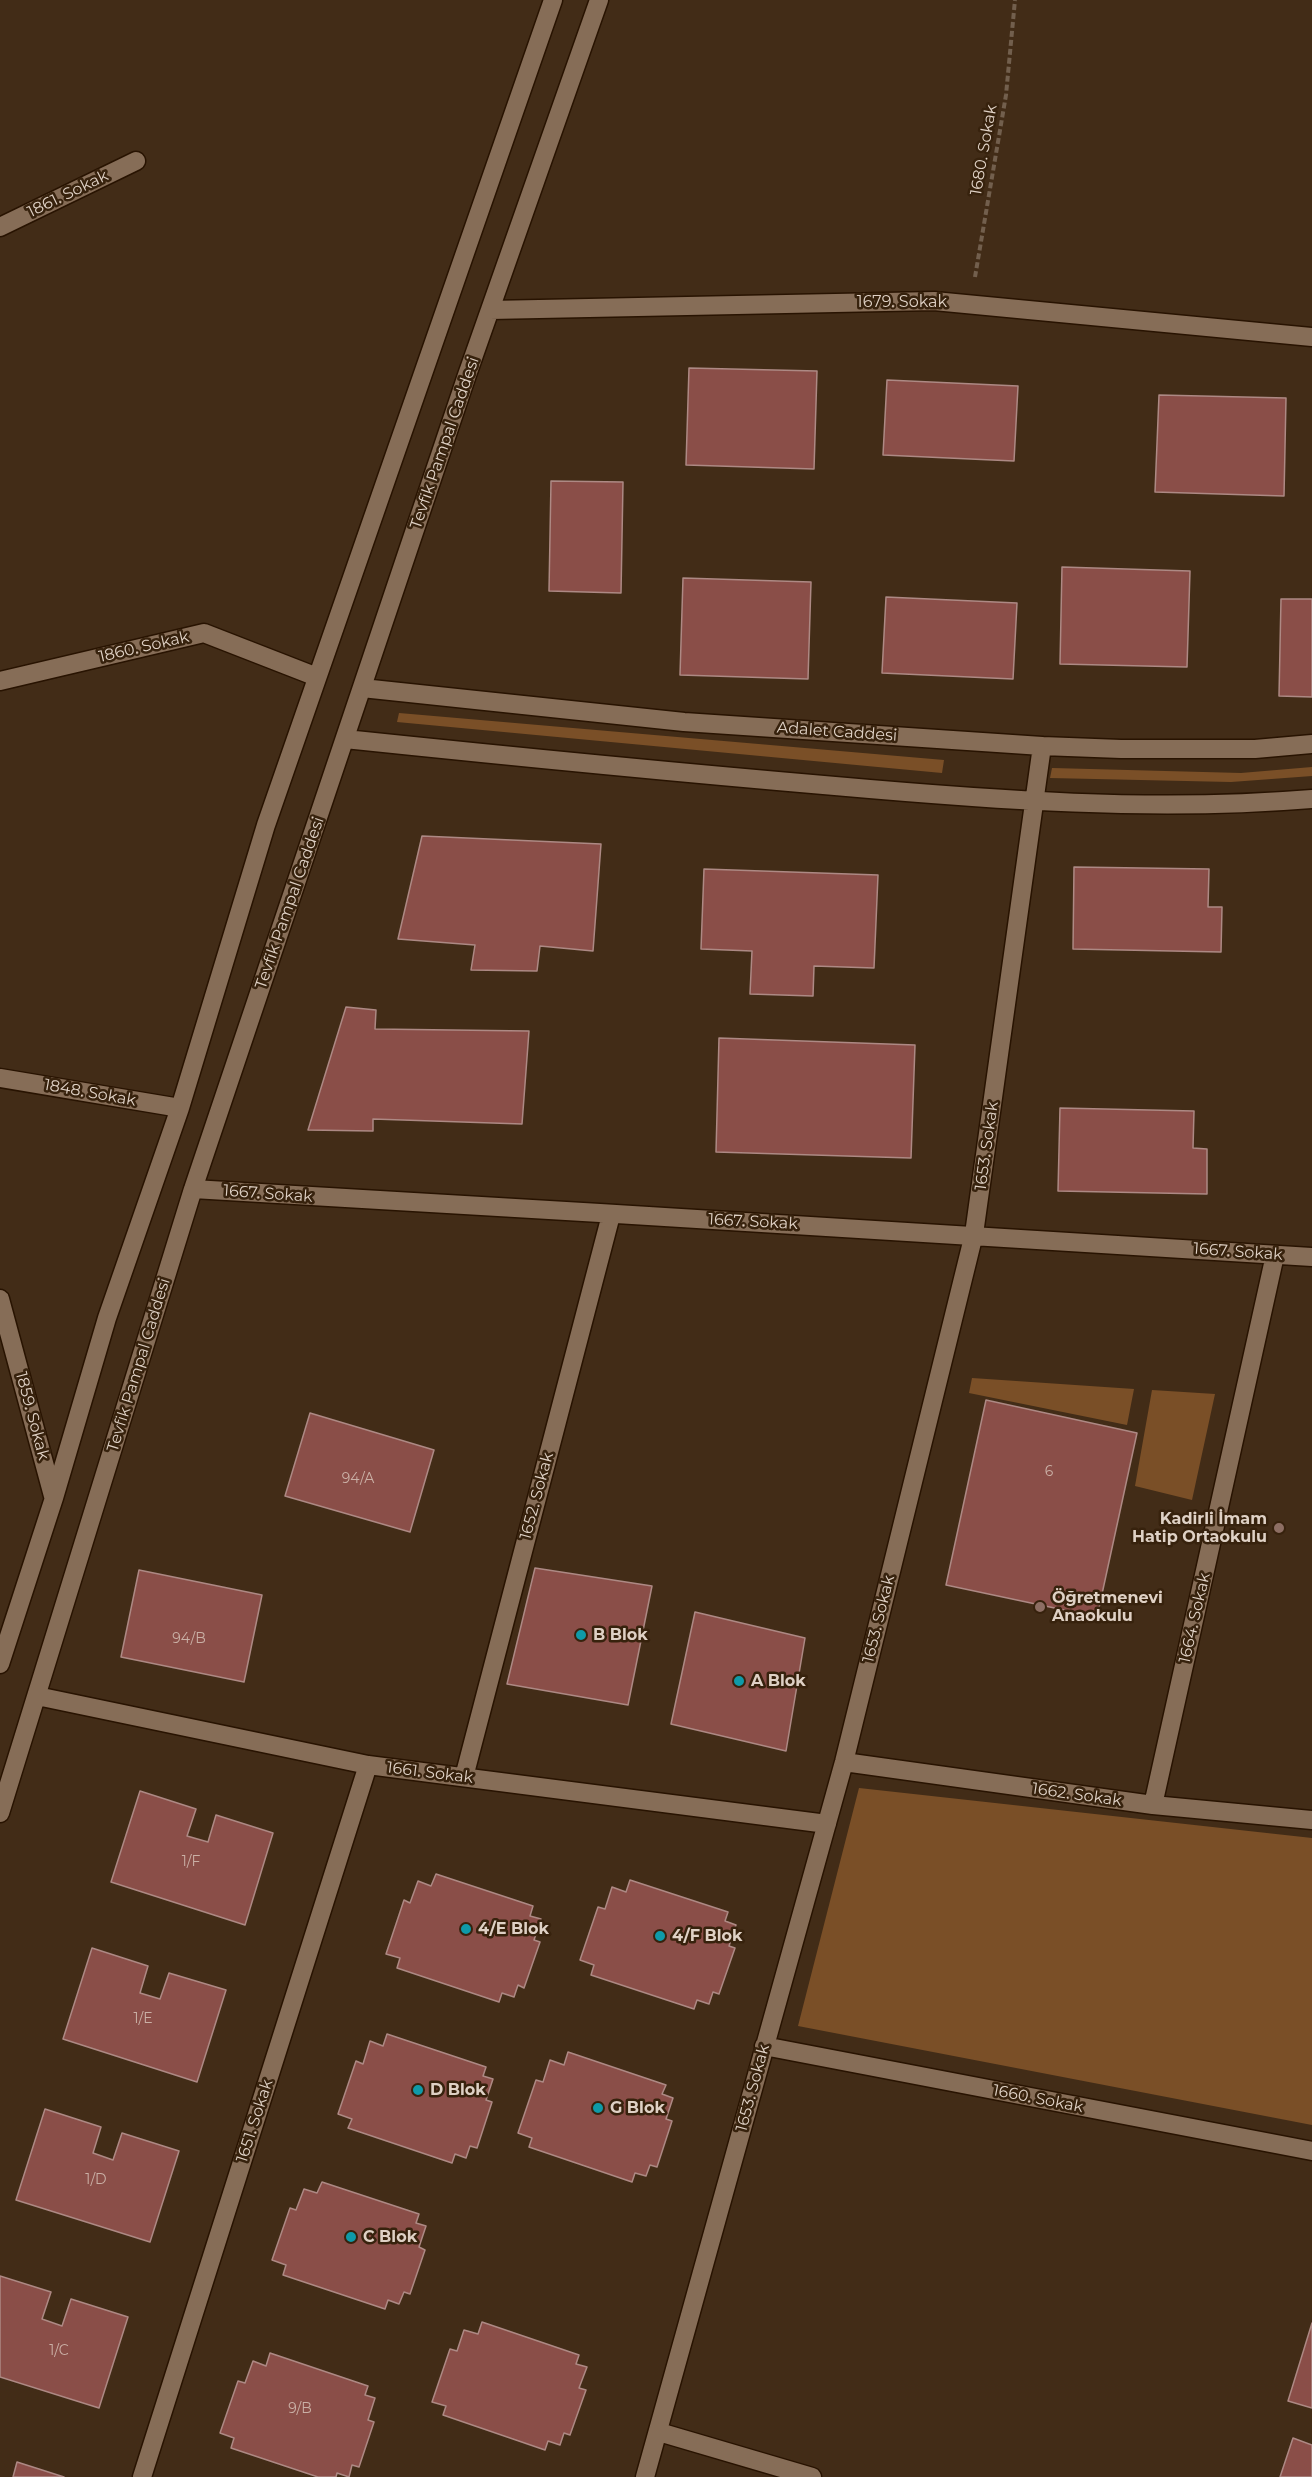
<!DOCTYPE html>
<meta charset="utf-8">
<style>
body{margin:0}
canvas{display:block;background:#422c17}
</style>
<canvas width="1312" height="2477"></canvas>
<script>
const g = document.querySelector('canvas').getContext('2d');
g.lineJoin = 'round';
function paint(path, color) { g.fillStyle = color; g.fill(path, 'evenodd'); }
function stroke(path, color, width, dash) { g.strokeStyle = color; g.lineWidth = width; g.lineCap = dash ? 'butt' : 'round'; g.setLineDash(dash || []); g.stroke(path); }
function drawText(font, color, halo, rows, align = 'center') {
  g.font = font + ' Montserrat,sans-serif'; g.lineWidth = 5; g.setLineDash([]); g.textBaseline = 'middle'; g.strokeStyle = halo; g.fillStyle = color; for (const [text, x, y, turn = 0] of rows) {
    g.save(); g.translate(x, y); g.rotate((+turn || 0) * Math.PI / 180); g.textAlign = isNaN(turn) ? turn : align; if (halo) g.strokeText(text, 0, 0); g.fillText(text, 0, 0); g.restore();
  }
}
paint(new Path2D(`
 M399 713 944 760 942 773 397 722Z
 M1312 767V776L1231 782 1050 778 1052 768 1241 773Z
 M972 1378 1134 1389 1127 1425 969 1393Z
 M1152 1390 1215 1394 1192 1500 1135 1486Z
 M859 1788 1312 1838V2125L798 2026Z`), '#7a4f27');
const building = new Path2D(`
 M689 368 817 371 814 469 686 465Z
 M887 380 1018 386 1014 461 883 455Z
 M1159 395 1286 398 1284 496 1155 492Z
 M551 481 623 482 621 593 549 591Z
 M1062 567 1190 571 1187 667 1060 664Z
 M683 578 811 582 808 679 680 675Z
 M886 597 1017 603 1013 679 882 673Z
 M1281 599H1312V697L1279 696Z
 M422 836 601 844 593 951 540 946 537 971 471 970 475 945 398 939Z
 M1074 867 1209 869 1208 907H1222L1221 952 1073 949Z
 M704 869 878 875 874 968 814 966 813 996 750 994 752 951 701 949Z
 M346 1007 376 1010 375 1029 529 1031 522 1124 373 1119V1131L308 1130Z
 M719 1038 915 1045 911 1158 716 1152Z
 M1060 1108 1194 1111 1193 1148 1207 1149V1194L1058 1191Z
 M986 1400 1137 1433 1097 1617 946 1585Z
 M310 1413 434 1450 410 1532 285 1496Z
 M535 1568 652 1586 628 1705 507 1684Z
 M139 1570 262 1595 244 1682 121 1657Z
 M695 1612 805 1638 786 1751 671 1724Z
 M140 1791 196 1809 187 1836 208 1842 216 1815 273 1833 245 1925 111 1882Z
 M436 1874 533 1906 530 1916 541 1919 534 1940 540 1942 524 1988 518 1985 514 1997 502 1993 499 2002 397 1968 400 1958 386 1954 404 1900 410 1903 418 1881 431 1886Z
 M630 1880 728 1912 725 1921 736 1925 729 1946 735 1948 719 1994 713 1992 709 2004 697 2000 694 2009 591 1975 594 1965 580 1960 598 1907 605 1909 612 1887 626 1892Z
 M92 1948 148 1966 140 1993 160 1999 169 1973 226 1990 197 2082 63 2039Z
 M387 2034 486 2067 483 2076 493 2079 486 2100 492 2102 477 2148 470 2146 466 2158 455 2154 452 2163 348 2128 352 2119 338 2114 356 2061 363 2064 370 2041 383 2046Z
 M568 2052 666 2085 662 2094 673 2098 666 2119 672 2121 657 2167 650 2165 646 2176 635 2173 632 2182 529 2147 532 2138 518 2133 536 2080 543 2082 550 2060 564 2065Z
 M45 2109 101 2127 93 2153 113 2160 122 2133 179 2151 150 2242 16 2200Z
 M322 2182 419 2214 416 2223 426 2226 419 2247 425 2250 410 2294 404 2292 399 2304 388 2300 385 2309 283 2275 286 2265 272 2260 290 2208 296 2210 304 2189 317 2193Z
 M0 2276 51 2292 42 2319 62 2326 71 2299 128 2317 99 2408 0 2377Z
 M482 2322 579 2355 576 2364 587 2367 579 2388 586 2390 570 2435 564 2433 560 2445 548 2441 545 2450 443 2415 446 2406 432 2402 450 2349 457 2351 464 2330 478 2334Z
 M1312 2323V2408L1288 2401Z
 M270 2353 368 2386 365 2395 375 2398 368 2420 374 2422 359 2467 352 2465 349 2477 337 2473 336 2477H318L231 2448 234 2438 220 2433 238 2381 245 2383 253 2361 266 2366Z
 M1293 2438 1312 2445V2477H1280Z
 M17 2462 64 2477H13Z`);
paint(building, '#8a4e48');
stroke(building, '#ad8984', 1.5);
const minor = new Path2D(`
 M0 227 136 161
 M490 310 934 301 1312 337
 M0 681 204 633 317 677
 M362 688 684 722 1042 746 1121 749H1255L1312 744
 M345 739C508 756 671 772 835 786 993 800 1154 812 1312 799
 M0 1078 180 1108
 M193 1189C566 1212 939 1231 1312 1257
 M0 1299 53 1496
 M0 1664 54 1498 107 1318 180 1108 266 825 553 0
 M37 1696 368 1765 827 1824
 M844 1762 1153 1805 1312 1820
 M464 1777 611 1215
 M1153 1805 1275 1255
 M0 1813 193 1189 467 375 599 0
 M764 2046 1312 2151
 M659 2432 812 2477
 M142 2477 368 1765
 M645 2477 844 1762 974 1234 1042 746`);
stroke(minor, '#281301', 21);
stroke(new Path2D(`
 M975 277 1006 95 1015 0`), '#725f4d', 4, [6, 3]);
stroke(minor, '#866d57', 18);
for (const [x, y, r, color] of [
 [1279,1528,6,"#8d6e63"],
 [1040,1607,6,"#8d6e63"],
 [581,1635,6,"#0f9aa8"],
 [739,1681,6,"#0f9aa8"],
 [466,1929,6,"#0f9aa8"],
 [660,1936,6,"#0f9aa8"],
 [418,2090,6,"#0f9aa8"],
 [598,2108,6,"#0f9aa8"],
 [351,2237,6,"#0f9aa8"]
]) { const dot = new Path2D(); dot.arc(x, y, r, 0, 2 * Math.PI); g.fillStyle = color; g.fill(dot); stroke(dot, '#37220d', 2); }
drawText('14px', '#cab0a6', null, [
 ["6",1049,1472],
 ["94/A",358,1479],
 ["94/B",189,1639],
 ["1/F",191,1862],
 ["1/E",143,2019],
 ["1/D",96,2180],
 ["1/C",59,2351],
 ["9/B",300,2409]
]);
drawText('16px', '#dfd1c5', '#37220d', [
 ["1680. Sokak",984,150,-80],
 ["1861. Sokak",68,194,-26],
 ["1679. Sokak",902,302],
 ["Tevfik Pampal Caddesi",445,443,-71],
 ["1860. Sokak",144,647,-13],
 ["Adalet Caddesi",837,732,4],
 ["Tevfik Pampal Caddesi",290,903,-71],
 ["1848. Sokak",90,1093,10],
 ["1653. Sokak",987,1146,-82],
 ["1667. Sokak",268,1194,4],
 ["1667. Sokak",753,1222,3],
 ["1667. Sokak",1238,1252,4],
 ["Tevfik Pampal Caddesi",139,1365,-73],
 ["1859. Sokak",32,1416,75],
 ["1652. Sokak",537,1496,-75],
 ["1664. Sokak",1195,1618,-77],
 ["1653. Sokak",879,1619,-76],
 ["1661. Sokak",430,1773,7],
 ["1662. Sokak",1077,1795,8],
 ["1653. Sokak",753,2088,-75],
 ["1660. Sokak",1038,2099,11],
 ["1651. Sokak",255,2121,-72]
]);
drawText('bold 16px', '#dfd1c5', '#37220d', [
 ["Kadirli İmam",1267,1519,"right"],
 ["Hatip Ortaokulu",1267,1537,"right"],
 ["Öğretmenevi",1052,1598],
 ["Anaokulu",1052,1616],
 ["B Blok",593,1635],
 ["A Blok",751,1681],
 ["4/E Blok",478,1929],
 ["4/F Blok",672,1936],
 ["D Blok",430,2090],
 ["G Blok",610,2108],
 ["C Blok",363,2237]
], 'left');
</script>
